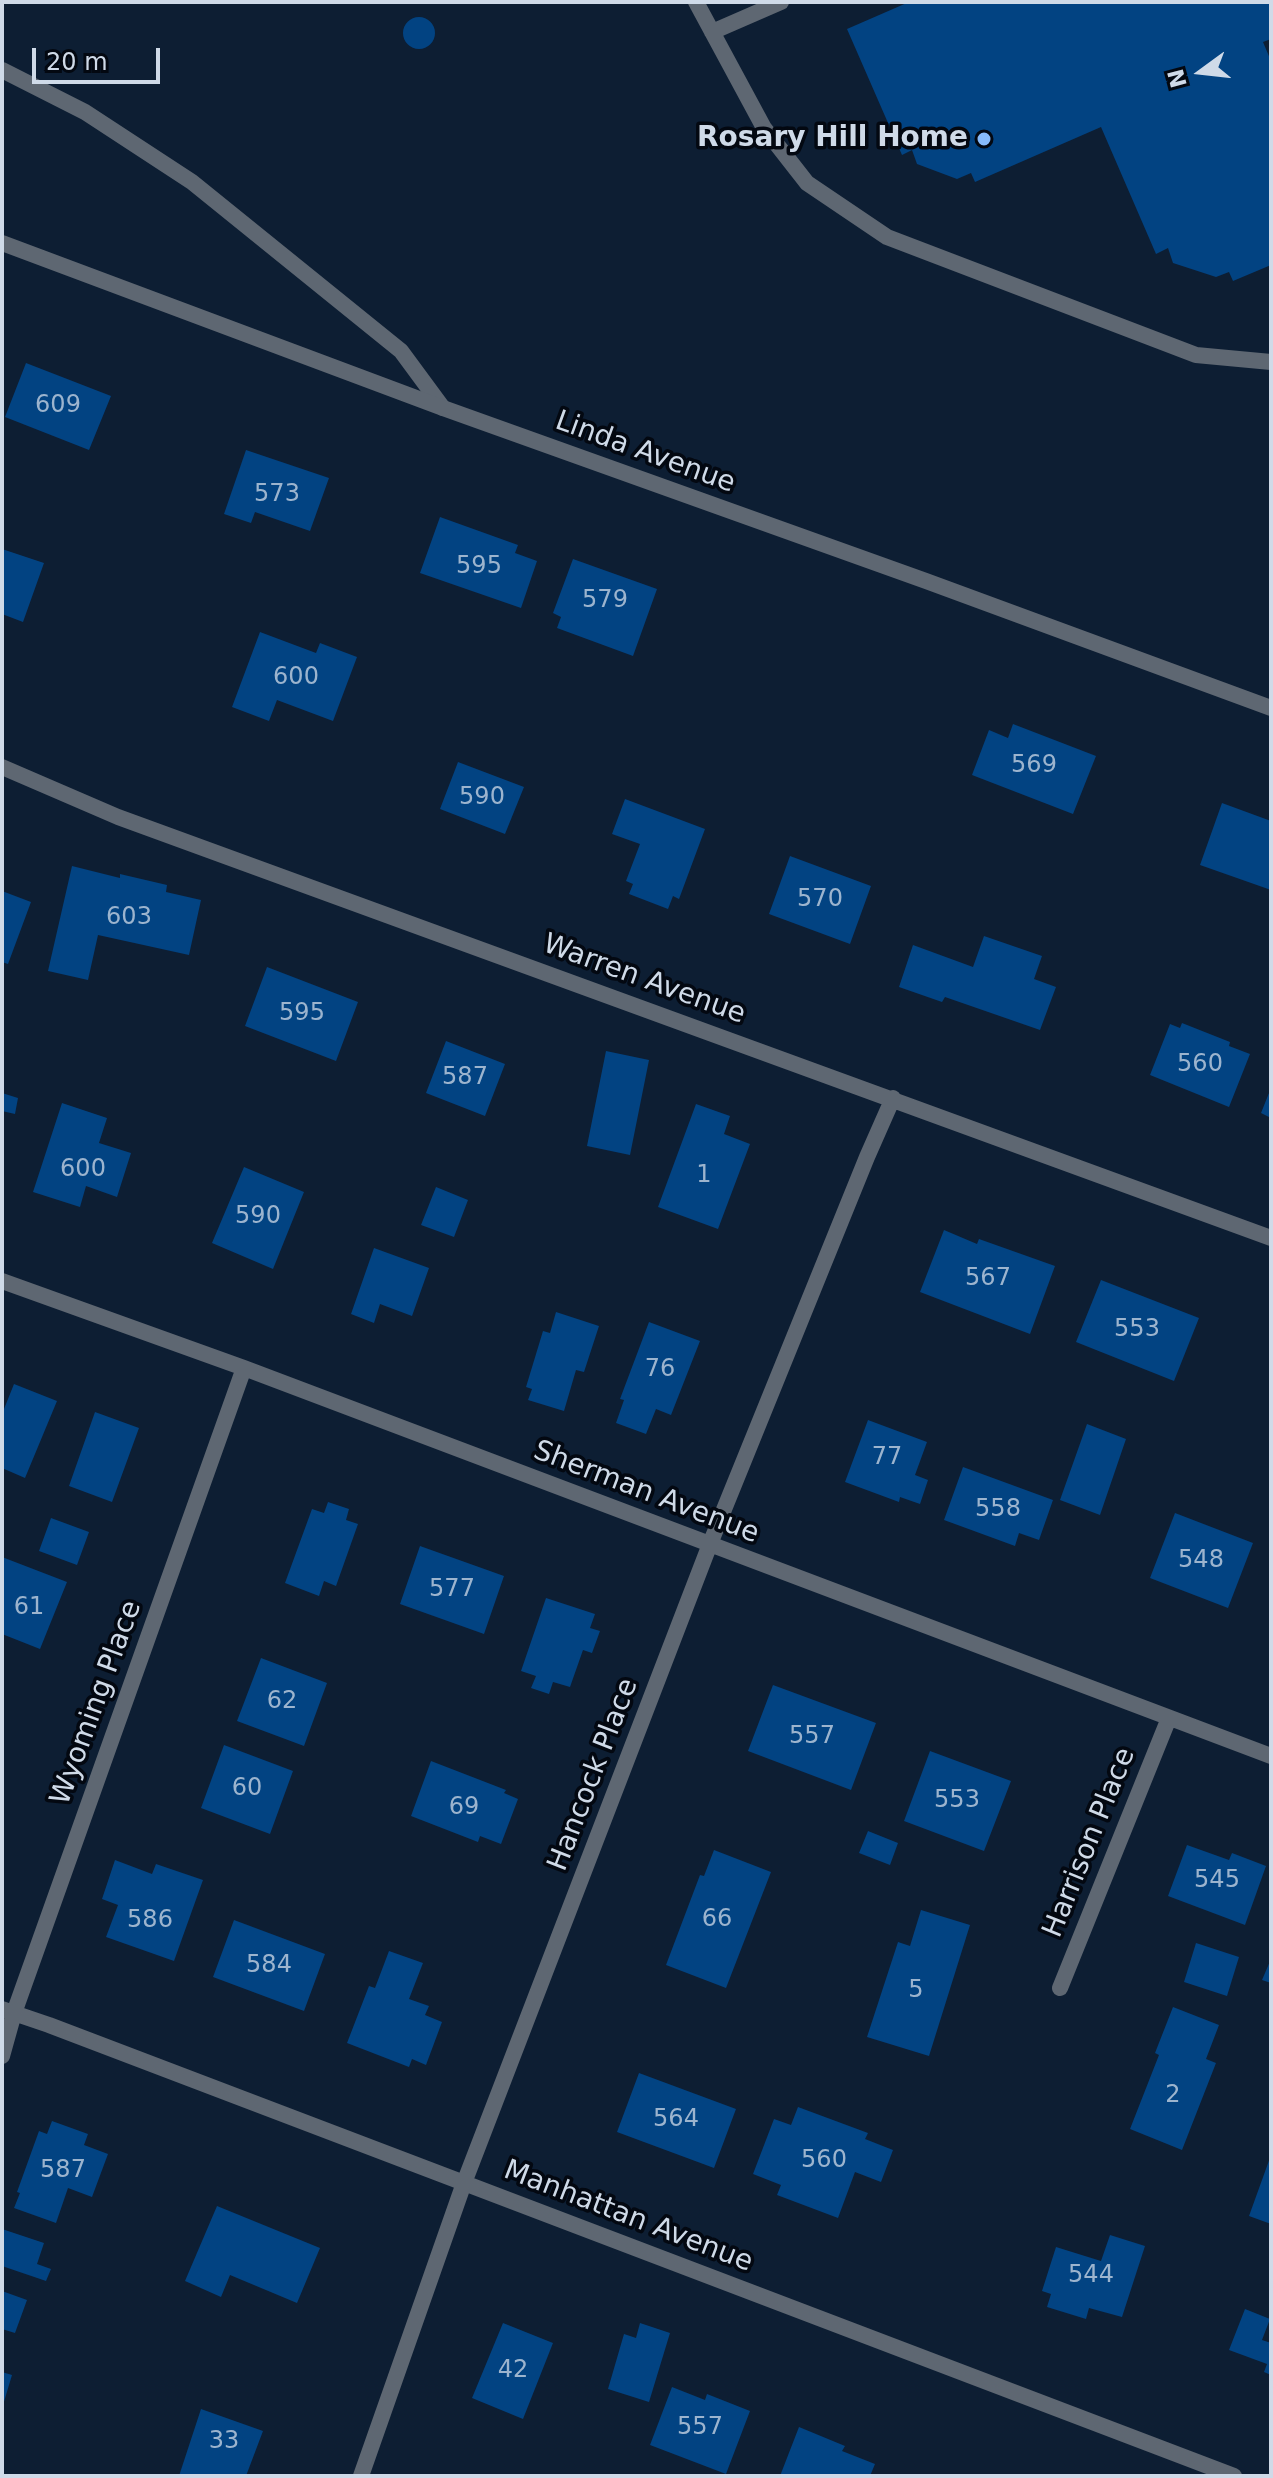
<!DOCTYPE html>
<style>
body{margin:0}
#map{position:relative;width:1273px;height:2478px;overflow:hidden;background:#0d1e33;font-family:"DejaVu Sans",sans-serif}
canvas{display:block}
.frame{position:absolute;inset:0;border:4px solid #cfdae8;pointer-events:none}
.north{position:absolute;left:1161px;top:32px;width:80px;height:80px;-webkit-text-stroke:6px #030811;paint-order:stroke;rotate:255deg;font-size:22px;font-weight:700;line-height:32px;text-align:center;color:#cfdae8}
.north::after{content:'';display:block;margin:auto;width:28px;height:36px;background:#cfdae8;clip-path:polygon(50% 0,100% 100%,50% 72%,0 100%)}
.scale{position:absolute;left:32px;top:48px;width:128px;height:36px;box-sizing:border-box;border:4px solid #cfdae8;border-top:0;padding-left:10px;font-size:24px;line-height:28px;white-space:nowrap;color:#cfdae8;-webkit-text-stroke:6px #030811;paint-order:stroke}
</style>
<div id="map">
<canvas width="1273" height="2478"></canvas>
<div class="frame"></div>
<div class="north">N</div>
<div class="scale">20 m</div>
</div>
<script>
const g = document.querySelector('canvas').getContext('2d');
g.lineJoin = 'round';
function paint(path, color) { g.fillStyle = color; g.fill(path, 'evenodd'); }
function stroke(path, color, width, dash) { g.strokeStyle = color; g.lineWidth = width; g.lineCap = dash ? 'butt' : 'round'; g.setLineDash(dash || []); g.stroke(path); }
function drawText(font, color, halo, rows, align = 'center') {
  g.font = font + ' "DejaVu Sans",sans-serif'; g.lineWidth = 7; g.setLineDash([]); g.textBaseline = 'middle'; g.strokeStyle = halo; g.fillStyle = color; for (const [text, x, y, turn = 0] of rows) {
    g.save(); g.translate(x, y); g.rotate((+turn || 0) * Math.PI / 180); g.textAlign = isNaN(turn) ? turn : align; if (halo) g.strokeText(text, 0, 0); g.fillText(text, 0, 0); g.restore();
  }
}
paint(new Path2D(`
 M909 2H1271V39L1263 42 1271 61V265L1233 281 1229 272 1216 277 1173 263 1168 248 1156 254 1101 127 975 182 971 173 957 179 917 164 912 150 902 155 847 29Z
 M403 33a16 16 0 1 1 32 0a16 16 0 1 1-32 0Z
 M26 363 111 396 89 450 5 417Z
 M246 450 329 478 310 531 255 512 251 523 224 514Z
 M440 517 518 545 515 553 537 561 521 608 420 573Z
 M2 549 44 563 23 622 2 614Z
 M573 559 657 589 633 656 557 628 561 617 553 613Z
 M260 632 316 653 320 643 357 657 333 721 277 700 269 721 232 707Z
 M1013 724 1096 756 1073 814 972 775 989 730 1008 738Z
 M458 762 524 787 505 834 440 809Z
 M625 799 705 829 679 899 673 896 668 909 629 894 633 884 626 881 640 844 612 834Z
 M1222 803 1271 821V890L1200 865Z
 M790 856 871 886 850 944 769 914Z
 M72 866 120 878V874L167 885 166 892 201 900 189 955 98 935 88 980 48 971Z
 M2 891 31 902 8 964 2 962Z
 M984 936 1042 956 1034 979 1056 987 1040 1030 945 997 942 1002 899 987 913 945 973 967Z
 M267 967 358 1002 336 1061 245 1026Z
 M1182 1023 1230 1042 1229 1046 1250 1054 1229 1107 1150 1075 1170 1024 1180 1028Z
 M446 1041 505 1064 485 1116 426 1093Z
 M606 1051 649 1060 630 1155 587 1146Z
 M1271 1088V1118L1261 1113Z
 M2 1093 18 1098 15 1114 2 1111Z
 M62 1103 107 1118 99 1143 131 1153 117 1197 86 1186 80 1207 33 1192Z
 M696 1104 730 1116 724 1134 750 1144 718 1229 658 1207Z
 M244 1167 304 1192 273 1269 212 1243Z
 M436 1187 468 1200 454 1237 421 1225Z
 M944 1230 977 1244 979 1239 1055 1266 1030 1334 920 1292Z
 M374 1248 429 1268 412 1316 380 1304 374 1323 351 1314Z
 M1101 1280 1199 1318 1174 1381 1076 1342Z
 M556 1312 599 1326 584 1372 576 1370 564 1411 528 1400 532 1389 526 1387 543 1331 550 1333Z
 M649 1322 700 1341 671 1415 656 1409 646 1434 616 1423 624 1400 620 1399Z
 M14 1384 57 1401 25 1478 2 1468V1414Z
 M95 1412 139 1428 112 1502 69 1486Z
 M868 1420 927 1442 915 1475 928 1480 920 1504 900 1497 899 1502 845 1482Z
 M1087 1424 1126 1439 1100 1515 1060 1500Z
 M963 1467 1053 1500 1039 1540 1019 1533 1015 1546 944 1520Z
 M328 1502 349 1509 346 1520 358 1524 336 1586 324 1581 319 1596 285 1583 312 1509 324 1513Z
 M1175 1513 1253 1543 1228 1608 1150 1578Z
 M51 1518 89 1532 77 1565 39 1551Z
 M420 1546 504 1576 484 1634 400 1604Z
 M2 1557 67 1582 40 1649 2 1634Z
 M546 1598 595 1614 590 1628 600 1631 592 1653 583 1650 570 1687 553 1682 549 1694 531 1688 536 1676 521 1671Z
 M261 1658 327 1683 304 1746 237 1721Z
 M773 1685 876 1723 851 1790 748 1751Z
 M224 1745 293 1771 270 1834 201 1808Z
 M930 1751 1011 1781 984 1851 904 1821Z
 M431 1761 506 1790 504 1793 518 1799 501 1844 480 1836 478 1842 411 1816Z
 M868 1831 898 1843 890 1865 859 1853Z
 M1187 1845 1229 1860 1232 1853 1266 1866 1245 1925 1168 1896Z
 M714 1850 771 1872 726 1988 666 1965 700 1875 704 1876Z
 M115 1860 152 1874 156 1864 203 1880 174 1961 106 1937 118 1905 102 1899Z
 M921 1910 970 1925 929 2056 867 2037 898 1942 910 1946Z
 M234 1920 325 1954 304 2011 213 1977Z
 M1196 1943 1239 1957 1227 1996 1184 1982Z
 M389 1951 423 1963 409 1999 429 2006 425 2015 442 2022 426 2065 412 2059 409 2067 347 2043 369 1986 375 1988Z
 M1271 1959V1983L1262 1980Z
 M1173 2007 1219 2025 1206 2059 1216 2063 1182 2150 1130 2129 1159 2055 1155 2053Z
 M639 2073 736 2109 714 2168 617 2132Z
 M798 2107 868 2133 865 2139 893 2150 881 2182 855 2172 838 2218 777 2195 781 2185 753 2174 774 2119 791 2125Z
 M52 2121 88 2134 84 2145 108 2154 92 2197 68 2188 56 2223 14 2208 20 2193 17 2192 39 2131 47 2134Z
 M1271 2155V2224L1249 2216Z
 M217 2206 320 2248 297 2303 230 2275 221 2297 185 2281Z
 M2 2229 44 2243 37 2264 51 2269 46 2281 2 2266Z
 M1110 2235 1145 2246 1122 2317 1089 2308 1086 2319 1047 2307 1051 2294 1042 2291 1056 2247 1101 2261Z
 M2 2291 27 2300 15 2333 2 2329Z
 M1245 2309 1270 2319 1262 2340 1271 2343V2375L1264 2372 1267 2364 1229 2350Z
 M503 2323 553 2343 523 2419 472 2398Z
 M640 2323 670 2333 649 2402 608 2389 624 2334 636 2338Z
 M2 2372 12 2375 3 2405H2Z
 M672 2387 705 2400 707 2394 750 2411 726 2474 650 2445Z
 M201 2409 263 2431 246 2476H179Z
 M799 2427 845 2446 842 2451 875 2464 870 2476H780Z`), '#024382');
stroke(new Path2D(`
 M696 2 764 128 807 183 887 237 1196 355 1271 362
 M712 32 781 2
 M2 70 85 112 192 182 401 351 443 408`), '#5e6772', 16);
stroke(new Path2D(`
 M2 243 443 408 926 581 1271 708
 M2 767 118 817 1271 1238
 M2 1281 244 1368 1271 1756
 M1060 1988 1169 1718
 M2 2009 49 2025 1234 2476
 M2 2056 14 2013 244 1368
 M361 2476 464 2183 710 1544 867 1157 893 1098`), '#5e6772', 16);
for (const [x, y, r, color] of [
 [984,139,8,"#87bbfb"]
]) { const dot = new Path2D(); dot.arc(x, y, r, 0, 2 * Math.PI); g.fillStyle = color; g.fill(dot); stroke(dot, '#030811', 3); }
drawText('24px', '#9cb4ce', null, [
 ["609",58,406],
 ["573",277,495],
 ["595",479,567],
 ["579",605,601],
 ["600",296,678],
 ["569",1034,766],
 ["590",482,798],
 ["570",820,900],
 ["603",129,918],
 ["595",302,1014],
 ["560",1200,1065],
 ["587",465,1078],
 ["600",83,1170],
 ["1",704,1176],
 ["590",258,1217],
 ["567",988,1279],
 ["553",1137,1330],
 ["76",660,1370],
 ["77",887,1458],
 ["558",998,1510],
 ["548",1201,1561],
 ["577",452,1590],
 ["61",29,1608],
 ["62",282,1702],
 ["557",812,1737],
 ["60",247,1789],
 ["553",957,1801],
 ["69",464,1808],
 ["545",1217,1881],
 ["66",717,1920],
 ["586",150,1921],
 ["584",269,1966],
 ["5",916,1991],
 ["2",1173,2096],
 ["564",676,2120],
 ["560",824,2161],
 ["587",63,2171],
 ["544",1091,2276],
 ["42",513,2371],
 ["557",700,2428],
 ["33",224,2442]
]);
drawText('bold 28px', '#cfdae8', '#030811', [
 ["Rosary Hill Home",968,139]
], 'right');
drawText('28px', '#cfdae8', '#030811', [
 ["Linda Avenue",645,453,20],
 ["Warren Avenue",644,980,20],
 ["Sherman Avenue",646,1493,21],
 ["Wyoming Place",97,1703,-70],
 ["Hancock Place",594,1775,-69],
 ["Harrison Place",1090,1843,-68],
 ["Manhattan Avenue",628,2217,21]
]);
</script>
